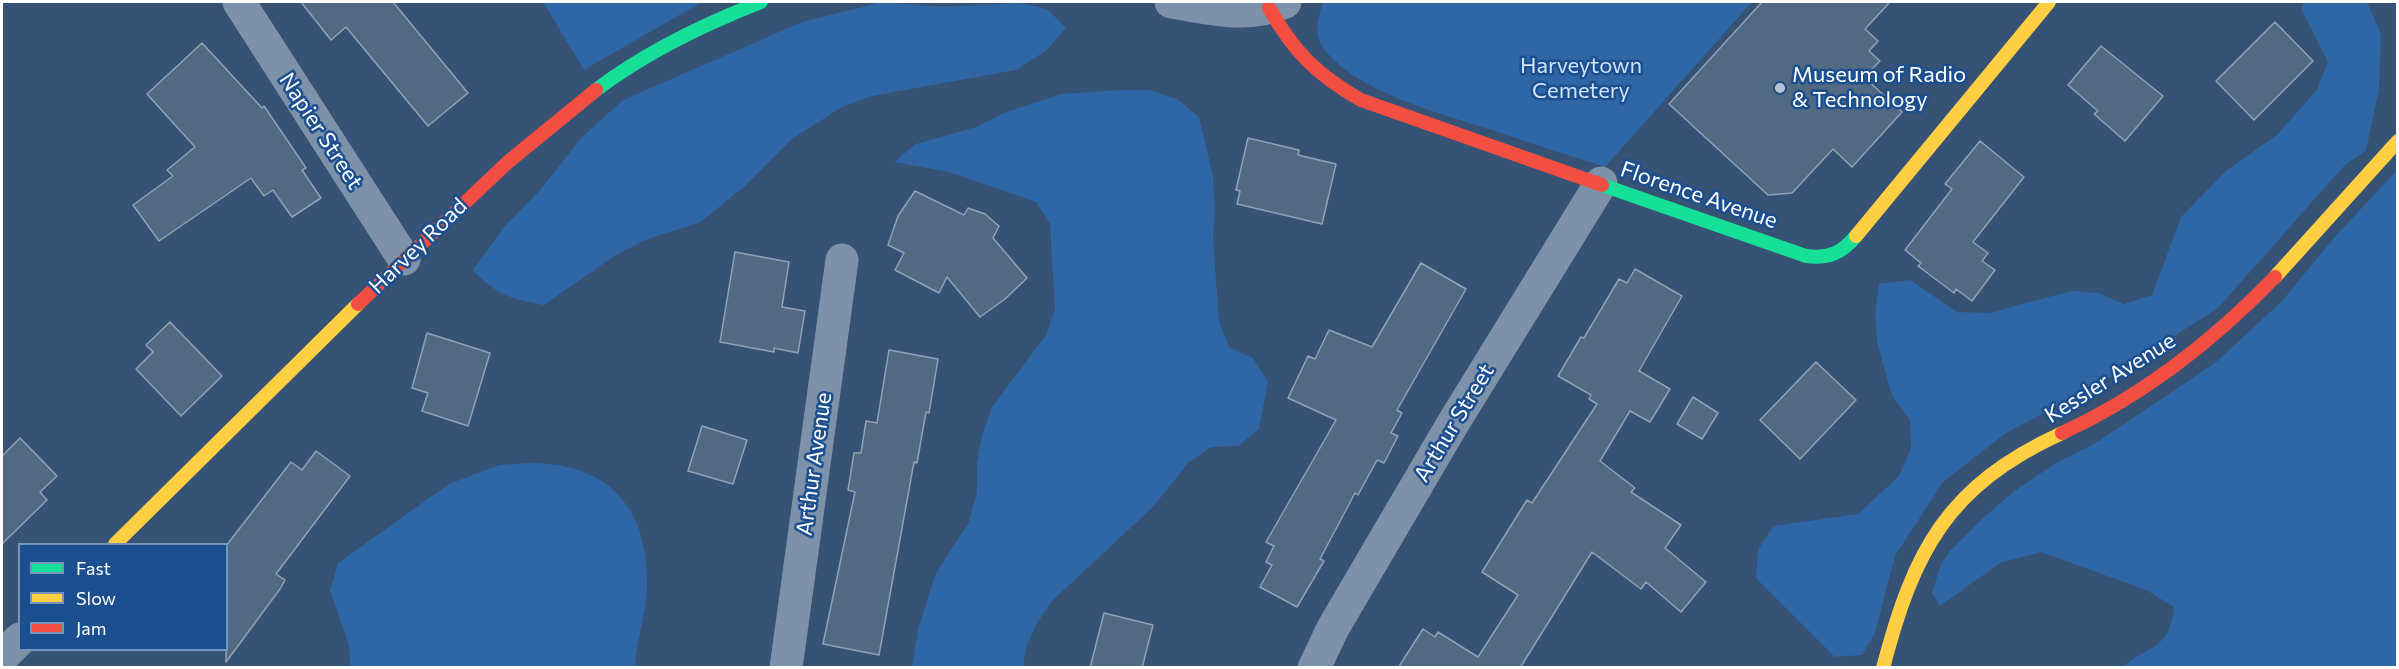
<!DOCTYPE html>
<style>
body{margin:0}
#map{position:relative;width:2399px;height:669px;overflow:hidden;background:#365274;font-family:Commissioner,sans-serif}
canvas{display:block}
.frame{position:absolute;inset:0;border:3px solid #fff;pointer-events:none}
.legend{position:absolute;left:18px;top:543px;width:210px;height:108px;box-sizing:border-box;background:#1b4f8f;border:2px solid #7695bc;margin:0;padding:8px 10px;list-style:none;font-size:18px;color:#fff}
.legend li{display:flex;align-items:center;gap:12px;height:30px}
.legend b{width:30px;border:2px solid #7695bc}
</style>
<div id="map">
<canvas width="2399" height="669"></canvas>
<div class="frame"></div>
<ul class="legend">
<li><b style="height:8px;background:#16e098"></b>Fast</li>
<li><b style="height:8px;background:#ffcf43"></b>Slow</li>
<li><b style="height:8px;background:#f24e42"></b>Jam</li>
</ul>
</div>
<script>
const g = document.querySelector('canvas').getContext('2d');
g.lineJoin = 'round';
function paint(path, color) { g.fillStyle = color; g.fill(path, 'evenodd'); }
function stroke(path, color, width, dash) { g.strokeStyle = color; g.lineWidth = width; g.lineCap = dash ? 'butt' : 'round'; g.setLineDash(dash || []); g.stroke(path); }
function drawText(font, color, halo, rows, align = 'center') {
  g.font = font + ' Commissioner,sans-serif'; g.lineWidth = 5; g.setLineDash([]); g.textBaseline = 'middle'; g.strokeStyle = halo; g.fillStyle = color; for (const [text, x, y, turn = 0] of rows) {
    g.save(); g.translate(x, y); g.rotate((+turn || 0) * Math.PI / 180); g.textAlign = isNaN(turn) ? turn : align; if (halo) g.strokeText(text, 0, 0); g.fillText(text, 0, 0); g.restore();
  }
}
paint(new Path2D(`
 M543 2H702L584 70Z
 M882 2 942 7 1021 3 1047 9 1066 28 1047 50 1016 70 872 96 842 107 792 139 746 185 701 222 645 240 616 255 544 305C511 299 496 295 473 270L504 227 541 189 581 138 623 100 802 22Z
 M1323 2H1752L1605 167C1567 155 1530 143 1492 130 1442 114 1352 91 1322 46 1313 33 1319 15 1323 2Z
 M2304 2H2367L2381 34 2379 90 2366 150 2344 166 2218 308 2103 382 2006 433 1943 482 1895 556 1875 633 1862 655 1835 657 1756 578 1758 550 1773 526 1858 514 1899 476 1911 448 1910 420 1892 396 1877 342 1875 313 1879 284 1910 280 1957 312 1989 313 2071 291 2099 293 2124 304 2152 295 2181 217 2227 170 2277 135 2316 91 2328 62 2301 9Z
 M1121 90H1149L1177 99 1199 117 1213 176 1215 210 1213 239 1219 321 1229 347 1253 358 1268 382 1259 429 1238 446 1211 447 1188 463 1154 506 1051 602 1036 625 1026 648 1023 667H912L918 629 936 573 969 522 977 492V463L982 435 992 407 1046 335 1055 309 1050 224 1036 202 949 172 894 162 916 144 976 127 1006 112 1061 94Z
 M2397 170V667H2122C2151 644 2169 650 2174 607L2146 590 2041 552 2000 563 1940 606 1932 593 1941 564 1950 551 1984 517 2016 490 2056 463 2099 441 2216 362 2282 301 2333 239Z
 M529 463C608 463 648 506 647 585 647 612 636 640 635 667H350L349 645 330 591 338 563 449 484 499 465Z`), '#2f66a5');
const building = new Path2D(`
 M301 2H393L468 93 428 126 346 27 331 40Z
 M1762 2H1890L1865 29 1878 41 1869 51 1880 61 1864 77 1902 112 1852 167 1833 149 1792 193 1768 195 1669 104Z
 M2275 22 2313 61 2254 120 2216 81Z
 M202 43 262 108 264 106 306 168 302 170 321 198 292 217 273 190 264 196 251 178 159 241 133 205 173 176 167 170 195 147 147 94Z
 M2101 46 2163 96 2125 141 2094 114 2098 111 2068 85Z
 M1248 138 1299 150 1298 155 1336 164 1322 224 1237 204 1240 191 1236 190Z
 M1980 141 2024 177 1973 242 1988 253 1982 261 1995 270 1972 301 1956 289 1954 293 1918 266 1921 263 1905 250 1952 189 1945 184Z
 M915 191 964 215 968 208 985 214 999 226 993 238 1027 278 1005 299 980 317 947 277 939 293 895 270 904 253 888 245 898 216Z
 M735 252 789 262 782 307 805 311 798 353 774 348V352L720 342Z
 M1421 263 1466 289 1397 410 1402 413 1391 433 1398 436 1384 463 1377 460 1358 495 1355 493 1320 559 1324 561 1297 607 1260 587 1272 565 1266 562 1274 546 1266 542 1336 420 1288 398 1308 356 1315 359 1329 330 1372 347Z
 M1635 269 1682 296 1639 371 1670 389 1650 422 1630 411 1600 461 1635 488 1631 492 1681 525 1665 548 1706 582 1681 612 1646 582 1641 589 1592 552 1520 668H1398L1423 629 1435 637 1438 632 1478 657 1518 595 1482 572 1527 500 1532 503 1597 404 1589 399 1591 395 1558 376 1581 337 1584 338 1619 279 1627 283Z
 M170 322 222 376 181 416 136 369 153 352 146 345Z
 M427 333 490 353 468 426 422 411 428 393 412 388Z
 M889 350 938 359 929 413 926 412 917 463 914 462 879 655 823 644 855 492 848 490 854 453H861L866 421 877 423Z
 M1816 362 1856 400 1800 459 1760 420Z
 M1693 397 1718 413 1702 439 1677 424Z
 M702 426 747 440 733 484 688 471Z
 M20 438 57 476 40 492 47 500 2 544V456Z
 M316 451 350 476 276 574 285 580 280 589 226 662V546L291 462 302 470Z
 M1104 613 1153 625 1142 668H1090Z`);
paint(building, '#526984');
stroke(building, '#92a2b6', 1.5);
stroke(new Path2D(`
 M239 2 404 259
 M1171 2C1210 8 1246 19 1285 2
 M2 657 20 639
 M786 668 842 260
 M1314 668 1333 628 1452 425 1601 183`), '#7d92a8', 33);
stroke(new Path2D(`
 M596 90C646 52 702 25 761 2
 M1602 185 1806 256C1828 259 1842 253 1856 236`), '#16e098', 14);
stroke(new Path2D(`
 M1856 236 2049 2
 M2275 277 2398 141
 M115 544 358 304
 M1883 668C1914 550 1947 486 2062 433`), '#ffcf43', 14);
stroke(new Path2D(`
 M1269 8C1294 52 1317 75 1361 100L1602 185
 M358 304 508 162 596 90
 M2062 433C2143 396 2213 341 2275 277`), '#f24e42', 14);
for (const [x, y, r, color] of [
 [1780,88,6,"#b9c2ce"]
]) { const dot = new Path2D(); dot.arc(x, y, r, 0, 2 * Math.PI); g.fillStyle = color; g.fill(dot); stroke(dot, '#1b4f8f', 2); }
drawText('22px', '#cfe3fa', '#1b4f8f', [
 ["Harveytown",1581,66],
 ["Cemetery",1581,91]
]);
drawText('22px', '#fff', '#1b4f8f', [
 ["Museum of Radio",1792,75],
 ["& Technology",1792,100]
], 'left');
drawText('22px', '#fff', '#1b4f8f', [
 ["Napier Street",321,131,57],
 ["Florence Avenue",1699,195,19],
 ["Harvey Road",418,246,-44],
 ["Kessler Avenue",2110,378,-32],
 ["Arthur Street",1454,423,-59],
 ["Arthur Avenue",814,464,-82]
]);
</script>
